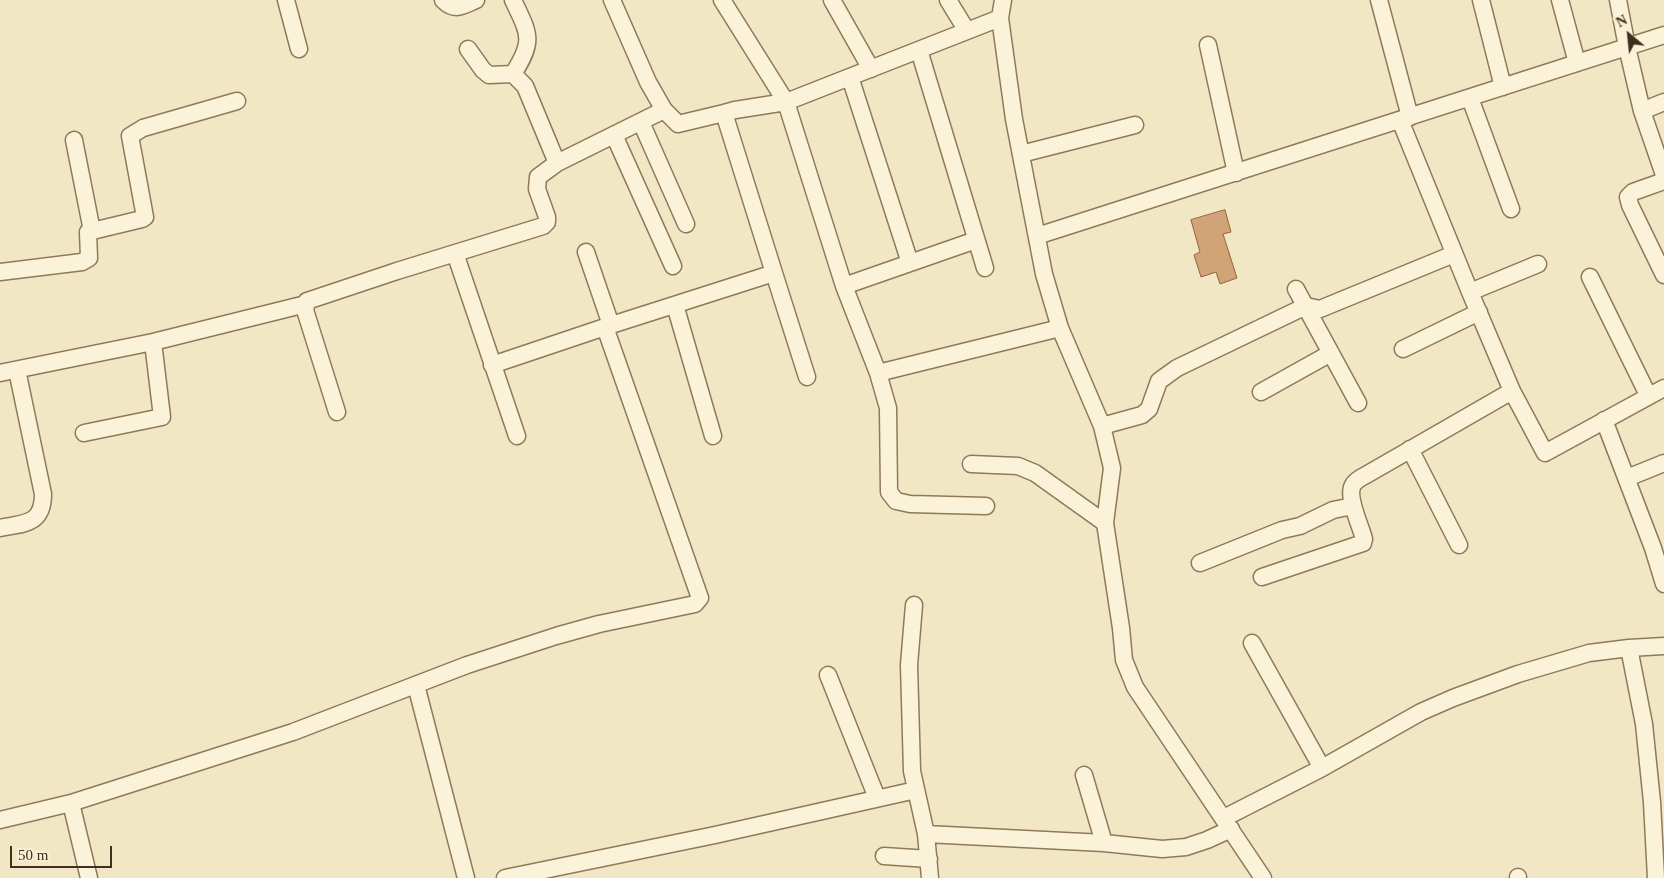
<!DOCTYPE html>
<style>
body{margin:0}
#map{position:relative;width:1664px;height:878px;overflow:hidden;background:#f2e7c5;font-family:Georgia,serif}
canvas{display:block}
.north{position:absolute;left:1604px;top:10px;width:50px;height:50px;-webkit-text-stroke:4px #f8f0d5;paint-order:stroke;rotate:332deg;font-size:14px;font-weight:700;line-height:20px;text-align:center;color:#3e2f1e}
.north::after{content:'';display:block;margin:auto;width:18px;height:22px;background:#3e2f1e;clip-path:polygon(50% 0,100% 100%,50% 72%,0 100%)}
.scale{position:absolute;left:10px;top:846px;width:102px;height:22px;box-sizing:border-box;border:2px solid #3e2f1e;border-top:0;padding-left:6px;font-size:15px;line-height:18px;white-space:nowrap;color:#3e2f1e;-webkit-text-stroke:4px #f8f0d5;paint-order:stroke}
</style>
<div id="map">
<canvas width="1664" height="878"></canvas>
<div class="north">N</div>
<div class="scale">50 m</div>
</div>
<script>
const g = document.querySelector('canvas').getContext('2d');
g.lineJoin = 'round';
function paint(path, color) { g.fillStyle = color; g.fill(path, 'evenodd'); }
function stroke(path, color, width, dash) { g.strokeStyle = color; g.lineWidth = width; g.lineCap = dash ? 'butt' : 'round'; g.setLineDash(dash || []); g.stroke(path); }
const building = new Path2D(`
 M1225 210 1231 232 1223 234 1237 278 1220 284 1216 272 1201 277 1194 255 1200 252 1191 220Z`);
paint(building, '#d3a378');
stroke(building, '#90633d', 1);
const minor = new Path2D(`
 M286 0 299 49
 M443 0C455 12 462 6 476 0
 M612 0 648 82 664 110 678 124 724 113
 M722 0 786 102 844 286 878 373 1060 328
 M832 0 871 69
 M948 0 967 31
 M1379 0 1410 117
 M1481 0 1503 87
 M1560 0 1577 63
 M1618 0 1627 47 1642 111 1664 175
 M1000 18 1014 119 1044 274 1060 328 1102 426 1112 468 1105 523 1121 628 1124 660 1135 687 1263 878
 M1208 45 1236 173
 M468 49 483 70 489 75 513 74 525 86 557 163
 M919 50 985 268
 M513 74C535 40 529 34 513 0
 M850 77 910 263
 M1470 98 1511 209
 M1642 111 1664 102
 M1400 120 1470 292 1512 391 1545 453 1664 388
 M641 122 686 224
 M614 135 673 266
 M74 140 92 231
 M1021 154 1135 125
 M1664 181 1633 192 1628 197 1630 205 1664 275
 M1037 236 1664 35
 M586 252 611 325
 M455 253 517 436
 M0 272 82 262 89 258 88 232 142 219 145 217 130 136 143 128 237 101
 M774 273 807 377
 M1590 277 1648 395
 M844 286 976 240
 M1296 289 1358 403
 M1470 292 1538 264
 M675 305 713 436
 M1403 349 1479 312
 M492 365 605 327
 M0 373 153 342 306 304
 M878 373 888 408 889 492 896 501 910 504 986 506
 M1261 392 1331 353
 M337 412 305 310 307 301 397 271 543 226 547 222V217L537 189 538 177 557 163 664 110
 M1604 420 1653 548 1664 584
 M1102 426 1142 415 1149 409 1159 381 1177 368 1306 306 1320 309 1454 254
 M84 433 162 417 153 342
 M1410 449 1459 545
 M971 464 1018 466 1035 473 1105 523
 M1627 478 1664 463
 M0 528C24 523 43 525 43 494L17 370
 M1200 563 1282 530 1300 526 1333 510 1353 506
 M1262 577 1363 543 1364 539C1361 526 1346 497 1353 485 1355 481 1362 477 1366 475L1512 391
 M914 605 909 665 912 771 926 834 1104 843 1162 849 1186 847 1207 840 1231 829
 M1252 643 1322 768
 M1629 648 1644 724 1652 802 1656 878
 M828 675 877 798
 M416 685 466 878
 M1084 775 1104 843
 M71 803 89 878
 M1224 818 1322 768 1421 712 1453 698 1518 674 1589 653 1629 648 1664 646
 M0 820 71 803 293 732 467 665 556 636 599 624 695 604 700 598 605 327 774 273 724 113 735 110 786 102 1000 18 1003 0
 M926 834 930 878
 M884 856 929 859
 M1518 877V878
 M505 878 715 835 916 790`);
stroke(minor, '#8f7959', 19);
stroke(minor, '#fbf3d9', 16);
</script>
